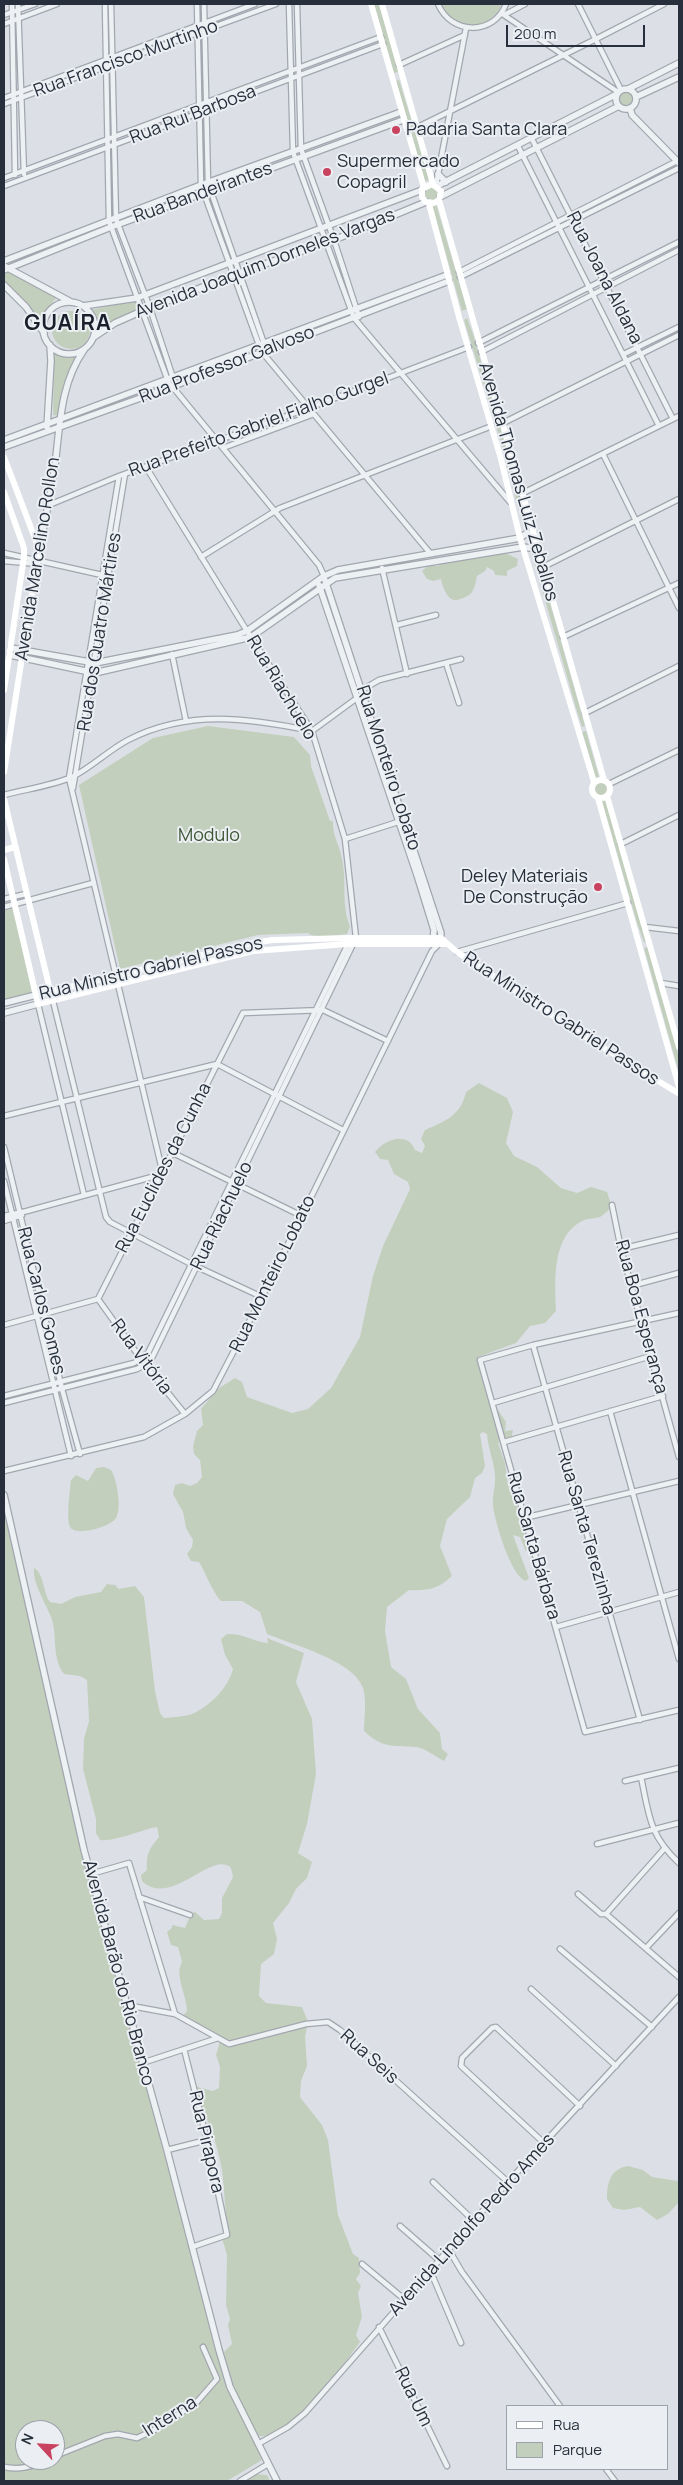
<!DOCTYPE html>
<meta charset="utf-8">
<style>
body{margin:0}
#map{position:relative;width:683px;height:2485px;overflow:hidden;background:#dce0e6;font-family:Manrope,sans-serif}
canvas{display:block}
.frame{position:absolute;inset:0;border:5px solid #262f3b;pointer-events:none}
.legend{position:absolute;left:506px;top:2405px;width:162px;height:65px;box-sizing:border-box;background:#ebeff3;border:1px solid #9ca2a9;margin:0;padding:6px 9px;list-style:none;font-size:15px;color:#262f3b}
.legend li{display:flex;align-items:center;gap:10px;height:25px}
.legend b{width:25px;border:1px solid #9ca2a9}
.north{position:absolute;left:15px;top:2420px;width:50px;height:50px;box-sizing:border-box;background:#ebeff3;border:1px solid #9ca2a9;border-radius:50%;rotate:295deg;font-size:14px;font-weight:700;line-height:20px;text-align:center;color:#262f3b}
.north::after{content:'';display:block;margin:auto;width:18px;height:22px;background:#c9425f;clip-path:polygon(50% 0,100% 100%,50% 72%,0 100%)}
.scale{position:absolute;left:506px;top:25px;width:139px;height:22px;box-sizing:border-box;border:2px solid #262f3b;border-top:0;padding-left:6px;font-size:15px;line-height:18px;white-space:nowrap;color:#262f3b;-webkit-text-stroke:4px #ebeff3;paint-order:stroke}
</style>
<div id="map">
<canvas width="683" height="2485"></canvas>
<div class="frame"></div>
<ul class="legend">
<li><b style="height:6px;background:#fff"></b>Rua</li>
<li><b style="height:14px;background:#c3cfbd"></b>Parque</li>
</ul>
<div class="north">N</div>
<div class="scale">200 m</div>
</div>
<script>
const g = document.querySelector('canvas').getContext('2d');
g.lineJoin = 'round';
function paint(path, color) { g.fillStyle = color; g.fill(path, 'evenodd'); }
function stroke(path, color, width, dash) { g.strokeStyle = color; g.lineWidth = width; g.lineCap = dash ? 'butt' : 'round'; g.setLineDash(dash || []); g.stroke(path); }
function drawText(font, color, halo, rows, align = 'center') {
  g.font = font + ' Manrope,sans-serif'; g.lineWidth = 4; g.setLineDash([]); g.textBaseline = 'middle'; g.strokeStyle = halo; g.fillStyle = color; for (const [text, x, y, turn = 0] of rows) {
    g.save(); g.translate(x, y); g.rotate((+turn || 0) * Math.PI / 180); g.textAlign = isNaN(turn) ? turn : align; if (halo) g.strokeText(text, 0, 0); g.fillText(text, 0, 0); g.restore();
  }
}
paint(new Path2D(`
 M374 4H379L399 72 394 73Z
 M441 4H502C490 33 453 32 441 4Z
 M399 80 430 180 425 181 396 81Z
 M618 98a8 8 0 1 1 16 0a8 8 0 1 1-16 0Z
 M430 187 437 190 439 195 435 201 425 198 424 191Z
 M436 204 467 309 462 311 432 205Z
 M11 270 57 297 39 318 4 280V275Z
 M135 300 139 308 99 329 91 310Z
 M52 330a19 19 0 1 1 38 0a19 19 0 1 1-38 0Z
 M467 318 473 334 508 454 505 455 464 320Z
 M54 351 65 354 77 355 65 382 60 416 53 415Z
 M509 460 528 527 524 528 505 461Z
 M535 550 585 726 582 727 576 708 531 551Z
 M501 551 518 559 517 566 507 571V576L495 575 494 571 487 567 485 571 477 576C476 581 475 588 472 592 470 596 455 603 451 599 446 595 442 586 441 579L433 581 427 579 422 571 428 566H438L441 563Z
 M208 726 294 737 310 755 311 766 330 821H333C332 835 340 846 342 859 347 881 341 906 350 926L347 934C339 935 314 939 308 933L258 935 120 969 79 785 153 738Z
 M586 731 599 777 596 778 582 732Z
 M594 789a7 7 0 1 1 14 0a7 7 0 1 1-14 0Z
 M606 800 646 942H644L637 923 602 801Z
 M15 908 32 994 4 1001V911Z
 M648 947 679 1057V1073L644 948Z
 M479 1083 507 1098 513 1112 506 1143 514 1156 537 1167 561 1188 577 1193 591 1187 607 1192 612 1207C608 1210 604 1215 600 1217 595 1219 589 1218 584 1220 551 1235 555 1281 556 1311L545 1323 530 1326 516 1343 478 1357 481 1377 491 1385 493 1395 491 1406 498 1410 506 1422 505 1431 513 1430 512 1436 498 1443 505 1463 508 1486 516 1500 528 1545 526 1552 520 1537 513 1535 529 1578 526 1581C511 1577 495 1522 493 1506 492 1495 496 1485 495 1475 494 1461 488 1449 487 1434L483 1432 480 1434 485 1466 482 1473 475 1478 470 1497 447 1519 440 1546 452 1576C438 1589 428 1591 409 1590L387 1607 385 1631 391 1667 406 1679 418 1709 440 1733 442 1749 448 1754 444 1761C434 1756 427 1749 416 1747 392 1745 383 1749 364 1731 364 1719 367 1700 363 1688 353 1660 293 1645 267 1634L260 1612 242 1601H221C211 1590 207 1575 199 1562L191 1561 187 1554 192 1547 193 1540 186 1528 183 1512 173 1494 175 1485 182 1483 190 1486 197 1483 202 1477 200 1460 194 1454 193 1446 197 1431 203 1425 201 1409 219 1388 235 1378 242 1382 247 1397 292 1413 308 1409 331 1388 360 1337 373 1276 383 1246 410 1189 408 1182 394 1174 388 1160 380 1159 375 1152C385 1139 408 1131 415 1150L422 1153 425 1146 421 1139 425 1130C446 1121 461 1115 466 1092Z
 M104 1467 111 1470C117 1479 122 1508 116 1518 111 1527 75 1537 70 1527 66 1519 70 1490 71 1480L76 1475 88 1481 96 1468Z
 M4 1505 83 1852 229 2387 262 2460 227 2481H4ZM25 2430H55V2460H25Z
 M34 1568C44 1573 43 1593 50 1602L61 1604 75 1597 101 1592 107 1584 115 1585 119 1589 135 1586 144 1597 155 1691 160 1713 164 1718C172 1717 184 1717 192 1714 210 1706 228 1688 233 1669L225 1655 221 1639 227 1634C243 1633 254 1642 268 1643L267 1638 304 1653 296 1682 312 1719 316 1774 307 1824 298 1853 312 1862 307 1878 296 1889 289 1903 273 1923 277 1939 274 1954 261 1964 259 1996 266 2003 302 2007 308 2022 305 2037 307 2066 301 2081 300 2097 322 2125 328 2140 338 2215 353 2254 359 2258 360 2273 356 2279 361 2286 358 2293 362 2317 356 2335 360 2342C343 2366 289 2440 259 2436 243 2410 229 2383 224 2352L232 2344 228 2325 230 2319 226 2305 227 2255 222 2238 230 2235C224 2213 225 2192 222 2170 217 2143 208 2115 193 2094L194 2086 213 2091 219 2088 220 2067 216 2055 221 2038 182 2017 187 2011C187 1996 174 1975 182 1962L178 1947 171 1945 167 1932 172 1928V1925L185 1928 191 1914 195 1912 204 1920 219 1919 222 1913V1898L233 1877 231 1868C213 1849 170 1909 142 1881L141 1875 147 1870C146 1854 149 1849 159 1837L157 1827C140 1830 115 1842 100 1840L96 1833V1819L83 1769 84 1739 89 1721 87 1680 80 1676 64 1674C51 1657 58 1635 51 1617 46 1604 32 1582 34 1568Z
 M628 2166 643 2170 652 2177 678 2181 679 2202 668 2214 657 2220 640 2207 624 2210 613 2208 607 2199C607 2183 610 2169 628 2166Z
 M255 2474 267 2475 270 2481H244Z`), '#c3cfbd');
const minor = new Path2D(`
 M12 4 15 175
 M18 4 24 174
 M105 4 109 221 168 381 171 387 176 391 319 565 324 576
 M111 4 116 219 150 308 176 387
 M197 4 201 185 259 345 262 352 430 553
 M204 4 208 183 267 352
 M289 4 293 152 354 318 510 502
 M297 4 301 149 334 240 359 317
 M438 4C451 35 494 36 506 4
 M578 4 621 90
 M501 13 618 92
 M4 15 35 4
 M504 15 525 4
 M4 24 57 4
 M399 65 465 35
 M4 98 255 4
 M4 104 276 4
 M418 127 596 39 664 4
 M532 139 673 419
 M518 146 659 426
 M4 178 381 37
 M436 185 466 28
 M4 186 383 44
 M459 272 677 161
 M460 277 679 168
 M478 343 679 242
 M481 352 679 250
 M624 354 679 327
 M501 424 679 335
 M223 448 314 414
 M603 454 679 608
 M521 494 679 416
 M49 505 119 476 309 408 469 347
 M4 553 102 575
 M201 557 280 508 492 426
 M4 561 38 564
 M543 567 679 499
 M382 568 407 674
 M397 625 436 615
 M563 637 679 583
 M172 654 186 721
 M446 663 459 703
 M362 690 379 680 461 659
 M585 713 679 666
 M609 784 679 750
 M73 788 125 474
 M4 795C26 789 53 786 74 776 93 766 109 750 128 740 188 709 249 718 312 731L357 698
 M345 839 401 821
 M621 844 679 815
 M4 899 26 894
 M4 907 93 883
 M645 927 679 931
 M457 952 628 903
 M661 983 679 986
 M53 1001 106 1217 110 1222 191 1264 262 1297
 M38 1004 84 1195
 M4 1116 217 1064 343 1130
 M4 1147 62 1389 80 1454
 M173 1153 302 1216
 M4 1181 71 1456
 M612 1205 621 1249 679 1457
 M4 1216 27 1211 163 1174 69 778 119 476
 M4 1221 22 1215
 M621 1249 679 1235
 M631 1286 679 1273
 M98 1299 146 1366 185 1414
 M679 1313 533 1345 480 1360 585 1732 679 1710
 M4 1325 98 1299 243 1013 323 1010 388 1041
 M533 1345 640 1720
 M4 1396 134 1363 148 1353 348 944
 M4 1403 137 1369 150 1362 356 938 345 839 312 731 247 631 146 467
 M493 1403 651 1356
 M610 1411 679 1659
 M504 1442 663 1396
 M4 1471 144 1437 185 1414 213 1391 262 1297 432 951 439 944
 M524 1518 679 1481
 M556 1627 679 1592
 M641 1777C649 1815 649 1835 679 1863
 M625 1781 679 1768
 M597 1844 679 1823
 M91 1874 129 1863 175 2014
 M578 1894 601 1914H606
 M139 1897 190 1915
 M606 1914 679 1977
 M606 1914 664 1849
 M646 1948 679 1913
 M560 1949 652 2027
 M531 1989 616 2066
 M126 2005 175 2014 229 2044 306 2024 328 2022 340 2030 508 2182
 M184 2049 207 2140 227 2235 192 2247
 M142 2063 218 2038
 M544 2143 461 2066 462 2058 492 2028 496 2027 580 2106
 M167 2150 207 2140
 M433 2182 474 2221
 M400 2226 439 2260
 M449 2250 462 2272 560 2406
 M362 2264 404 2299
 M430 2270 461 2343
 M379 2327 447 2466
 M258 2444 288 2427 305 2413 508 2182 679 1997
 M55 2456 105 2436 118 2434 137 2438 154 2430 196 2403 217 2379 203 2347
 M4 2467C20 2470 31 2467 47 2460
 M606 2469 615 2481
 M240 2481 268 2464`);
const tertiary = new Path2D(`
 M616 99a10 10 0 1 1 20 0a10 10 0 1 1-20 0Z
 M628 89 679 63
 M636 97 679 77
 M630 108 632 115 679 163
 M438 174 446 182
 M437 186 617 94
 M440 197 619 106
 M4 261 201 185 401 112
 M4 266 71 302
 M4 270 111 227 403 120
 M4 285 26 307 44 333
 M43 328a26 26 0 1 1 52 0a26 26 0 1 1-52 0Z
 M83 306 137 298 422 190
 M94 337 115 323 142 311 233 275 334 240 426 202
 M47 427 51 361 50 345
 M4 440 447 275
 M4 447 171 387 449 281
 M39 549C45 521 51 494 55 465 60 426 60 384 84 350
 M325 580 441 933 440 942
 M319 585 417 875 434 930 433 942
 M11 648 95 663 237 635 247 631 324 576 338 570 520 538 527 533 533 534
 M10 655 85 671 99 672 251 637 335 578 523 547 530 548 537 545
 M4 1003 36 995
 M4 1013 38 1004
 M4 1495 84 1850 167 2150 219 2350 230 2387 277 2481`);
stroke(minor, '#a2a7af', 7);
stroke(tertiary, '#a2a7af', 8);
stroke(minor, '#eef1f4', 4.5);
stroke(tertiary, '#eef1f4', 5.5);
stroke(new Path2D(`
 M371 4 424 188
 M382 4 433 184
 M429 167 439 166
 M439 200 434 203 426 202 422 197V189L432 184 441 191 439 200 604 780
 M429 204 459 317 501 459 520 538 594 782
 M4 457 39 549 4 772
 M4 492 24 548V557L4 690
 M592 789a9 9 0 1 1 18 0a9 9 0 1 1-18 0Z
 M607 796 679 1047
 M598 798 679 1087
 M4 799 51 994
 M4 850 15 847
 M4 859 38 1004 253 951 348 944H445
 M36 995 252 943 273 940 350 938H441L457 952 579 1033 678 1093`), '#fff', 6);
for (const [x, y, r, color] of [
 [396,130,5,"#c9425f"],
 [327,172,5,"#c9425f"],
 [598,887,5,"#c9425f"]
]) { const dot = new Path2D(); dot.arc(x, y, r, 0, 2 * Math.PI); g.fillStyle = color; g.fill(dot); stroke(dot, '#ebeff3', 2); }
drawText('18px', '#262f3b', '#ebeff3', [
 ["Rua Francisco Murtinho",126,59,-20],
 ["Rua Rui Barbosa",193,115,-21],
 ["Rua Bandeirantes",203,193,-20],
 ["Avenida Joaquim Dorneles Vargas",265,264,-21],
 ["Rua Joana Aldana",604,278,63],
 ["Rua Professor Galvoso",227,365,-21],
 ["Rua Prefeito Gabriel Fialho Gurgel",259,425,-20],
 ["Avenida Thomas Luiz Zeballos",518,482,74],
 ["Avenida Marcelino Rollon",38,559,-81],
 ["Rua dos Quatro Mártires",100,632,-81],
 ["Rua Riachuelo",281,688,59],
 ["Rua Monteiro Lobato",388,768,72],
 ["Rua Ministro Gabriel Passos",151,969,-13],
 ["Rua Ministro Gabriel Passos",561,1019,33],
 ["Rua Euclides da Cunha",164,1168,-63],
 ["Rua Riachuelo",222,1216,-64],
 ["Rua Monteiro Lobato",273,1274,-64],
 ["Rua Carlos Gomes",41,1301,76],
 ["Rua Boa Esperança",641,1317,75],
 ["Rua Vitória",141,1357,53],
 ["Rua Santa Terezinha",586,1533,74],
 ["Rua Santa Bárbara",533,1546,74],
 ["Avenida Barão do Rio Branco",118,1973,75],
 ["Rua Seis",369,2057,42],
 ["Rua Pirapora",206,2142,77],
 ["Avenida Lindolfo Pedro Ames",472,2225,-48],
 ["Rua Um",413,2397,64],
 ["Interna",170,2417,-32]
]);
drawText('18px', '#262f3b', '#ebeff3', [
 ["Padaria Santa Clara",406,130],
 ["Supermercado",337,162],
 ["Copagril",337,183],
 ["Deley Materiais",588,877,"right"],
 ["De Construção",588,898,"right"]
], 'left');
drawText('18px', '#3d5634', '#ebeff3', [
 ["Modulo",209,836]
]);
g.letterSpacing = '1px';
drawText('bold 22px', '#19202c', '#ebeff3', [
 ["GUAÍRA",68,324]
]);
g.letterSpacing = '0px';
</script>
